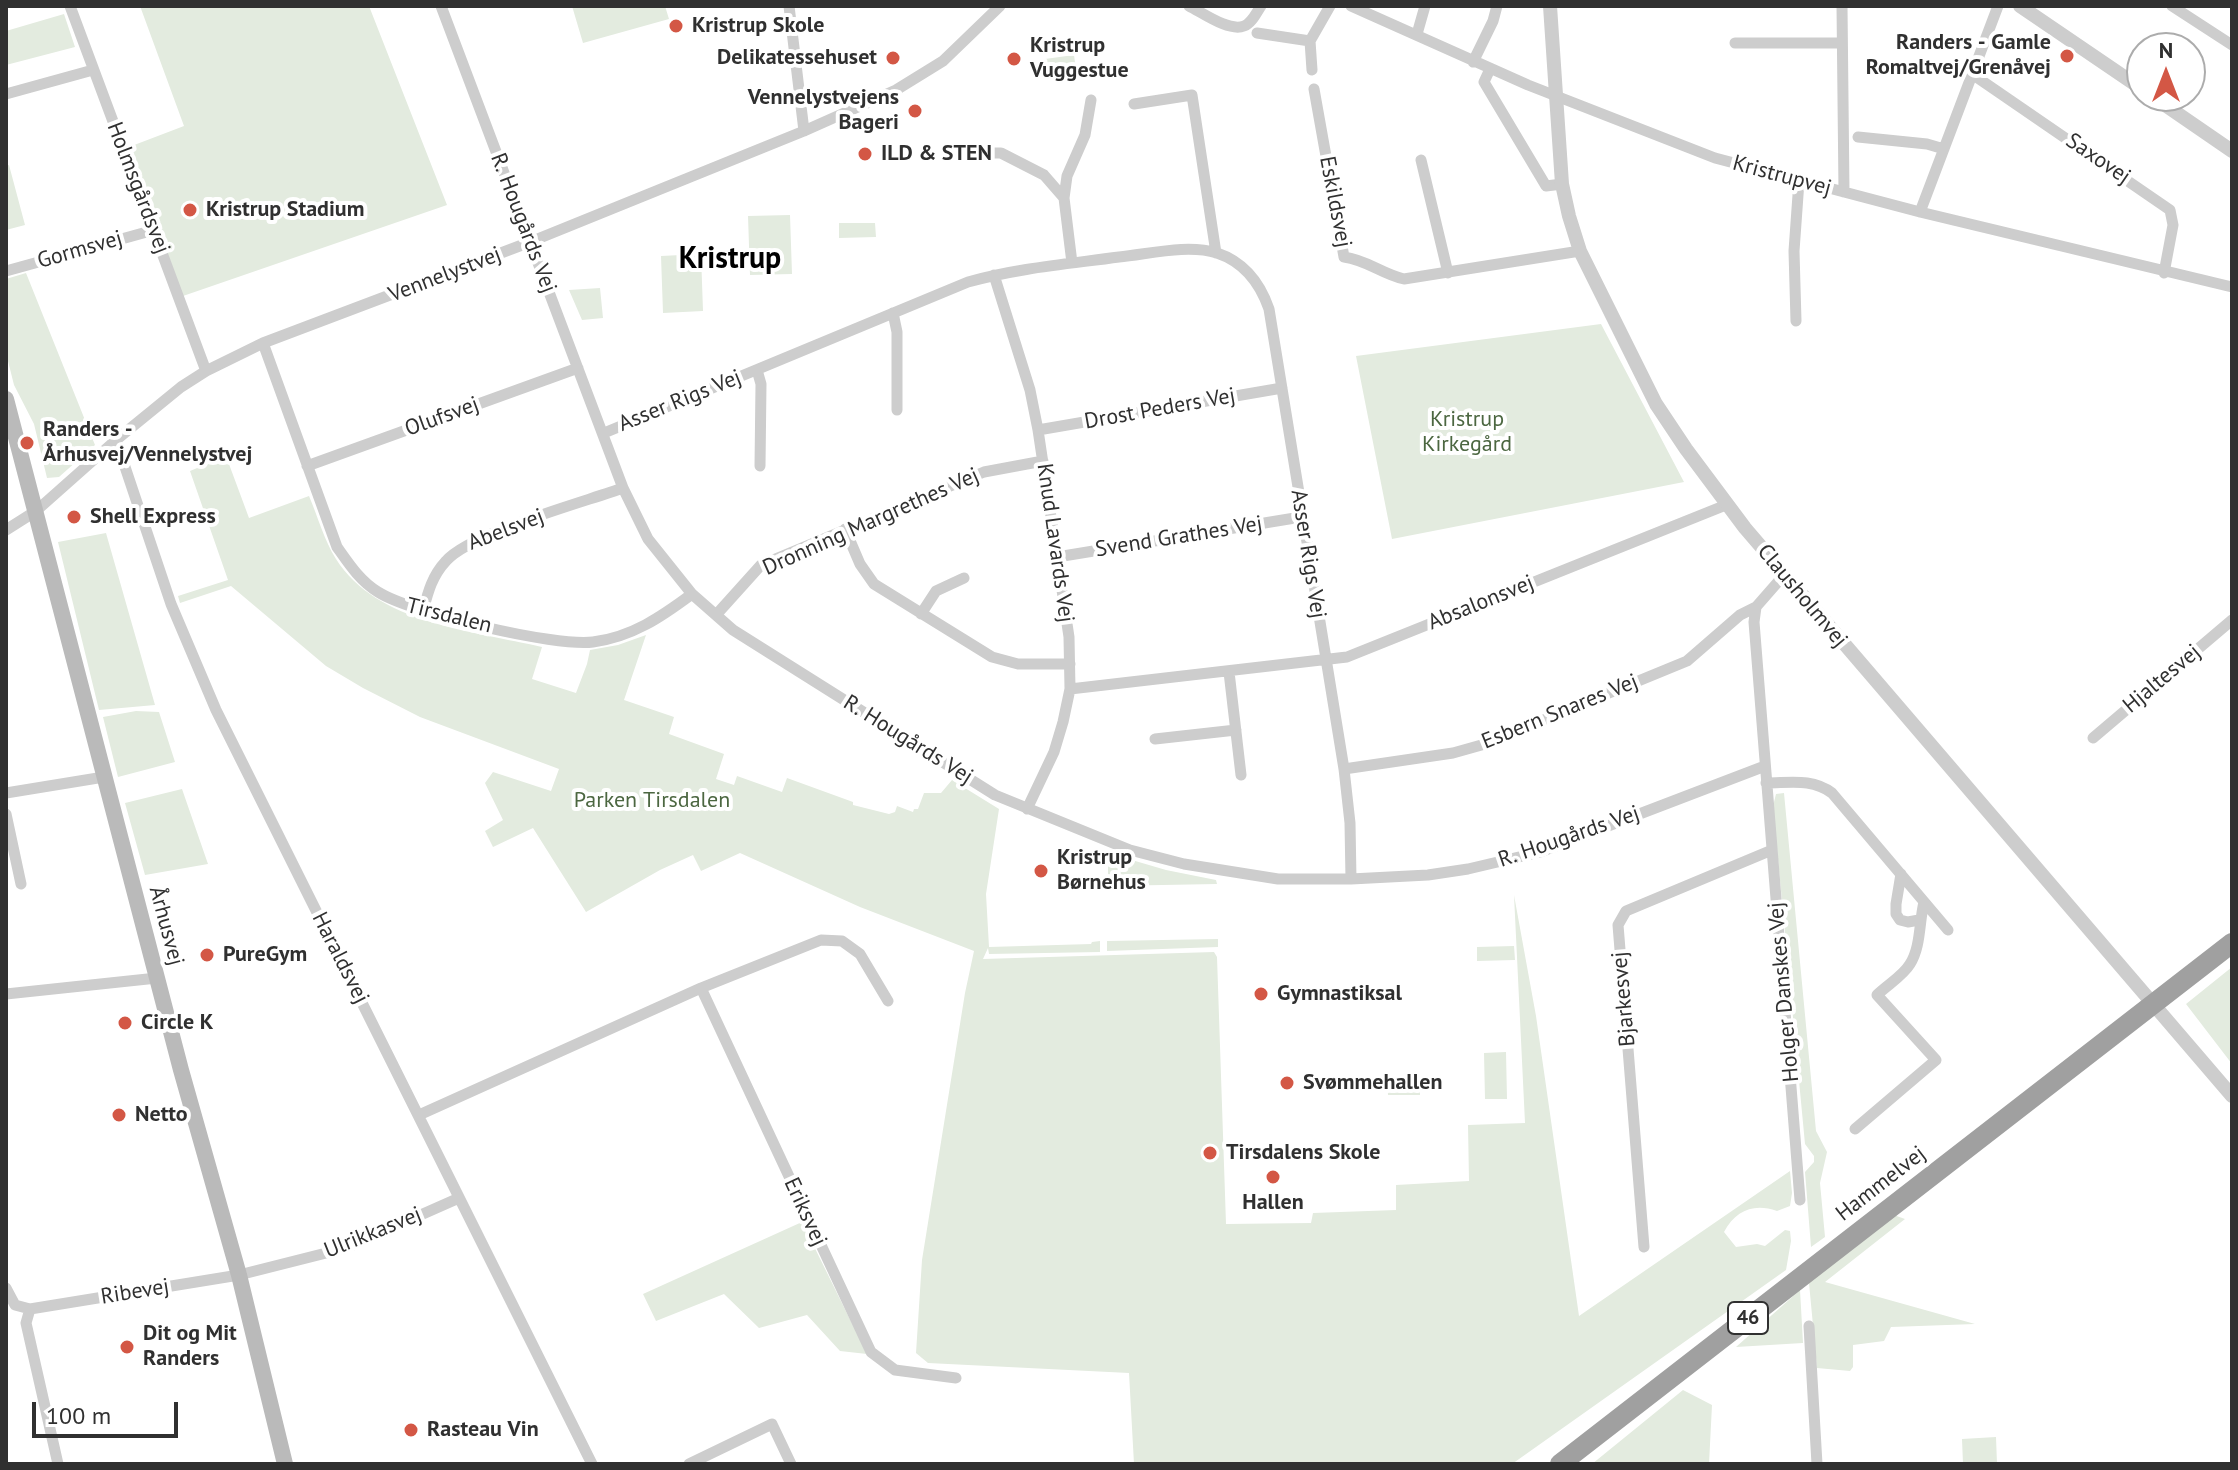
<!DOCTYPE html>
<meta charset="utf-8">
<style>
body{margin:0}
#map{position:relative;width:2238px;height:1470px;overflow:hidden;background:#fff;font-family:"PT Sans",sans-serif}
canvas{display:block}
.frame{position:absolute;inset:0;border:8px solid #303030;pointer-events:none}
.north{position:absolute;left:2126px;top:32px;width:80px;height:80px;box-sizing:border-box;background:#fff;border:2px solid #acacac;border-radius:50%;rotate:0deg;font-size:22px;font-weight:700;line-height:32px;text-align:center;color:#303030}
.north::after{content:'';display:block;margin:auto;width:28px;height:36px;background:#d35745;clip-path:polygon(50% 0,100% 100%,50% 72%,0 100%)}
.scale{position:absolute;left:32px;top:1402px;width:146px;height:36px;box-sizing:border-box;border:4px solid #303030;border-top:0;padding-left:10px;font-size:24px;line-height:28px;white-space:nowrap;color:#303030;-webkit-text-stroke:6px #fff;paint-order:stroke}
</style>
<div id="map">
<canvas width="2238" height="1470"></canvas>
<div class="frame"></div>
<div class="north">N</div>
<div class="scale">100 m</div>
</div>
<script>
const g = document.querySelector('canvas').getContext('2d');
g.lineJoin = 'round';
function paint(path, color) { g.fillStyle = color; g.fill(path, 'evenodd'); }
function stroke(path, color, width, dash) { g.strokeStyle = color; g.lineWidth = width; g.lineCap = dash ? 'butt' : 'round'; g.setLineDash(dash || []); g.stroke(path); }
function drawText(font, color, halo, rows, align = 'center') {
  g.font = font + ' "PT Sans",sans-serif'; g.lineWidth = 8; g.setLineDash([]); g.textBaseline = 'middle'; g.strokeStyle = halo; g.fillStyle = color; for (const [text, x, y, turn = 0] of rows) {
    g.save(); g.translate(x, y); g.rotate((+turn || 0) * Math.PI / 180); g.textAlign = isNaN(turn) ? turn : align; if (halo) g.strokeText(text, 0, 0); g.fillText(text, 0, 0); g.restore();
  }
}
paint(new Path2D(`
 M140 6H369L447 205 183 296 129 147 184 126Z
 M572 6H665L669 19 583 43Z
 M64 14 75 47 6 65V31Z
 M1074 55 1076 70 1047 74 1045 59Z
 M9 165 25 225 6 230V166Z
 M790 215 792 274 750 275 748 216Z
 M839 223H875L876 237 839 238Z
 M701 254 703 311 663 313 661 256Z
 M26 273 95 445 59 477 47 478 34 424 14 385 6 353V279Z
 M600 288 603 318 582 320 569 290Z
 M1601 324 1684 482 1392 539 1356 356Z
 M226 456 249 518 309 496C318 517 324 540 336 559 377 624 474 631 542 647L532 679 576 693 587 664 590 650 618 645 646 635 624 700 674 717 669 734 724 754 716 779 734 785 737 776 782 792 787 778 853 802V805L889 814 895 812 897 806 913 812 914 809H918L924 793H941L952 780 999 809 986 894 989 947 1091 944 1092 942 1100 941V952L989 954 988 948 983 959 1214 952 1217 957 1226 1224 1311 1223 1313 1213 1396 1210V1185L1469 1181 1468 1125 1525 1123 1514 895 1536 1016 1579 1316 1790 1171 1792 1193 1790 1206 1777 1211C1754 1203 1736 1210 1724 1232L1736 1247 1757 1244 1765 1246 1785 1230 1790 1231 1791 1241 1786 1270 1512 1464H1134L1129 1373 928 1363 916 1353 922 1260 965 993 974 951 860 907 740 853 701 871 693 855 660 870 586 912 533 828 493 847 485 831 503 820 485 783 493 772 551 791 559 769 420 717 363 688 326 666 231 586 180 603 178 596 228 580 190 471Z
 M106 533 155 705 99 710 58 542Z
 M136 711 159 712 175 762 118 777 103 717Z
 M182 789 208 864 145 875 125 803Z
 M1784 793 1816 1131 1827 1152 1820 1183 1825 1237 1811 1247 1805 1172 1814 1162V1156L1805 1144 1773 806 1776 794Z
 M1108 853 1166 870 1216 880 1217 884 1108 886Z
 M1218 939V947L1107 951V941Z
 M1514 946 1515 960 1477 961V947Z
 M2232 967V1064L2186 1004Z
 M1506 1052 1507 1099H1485L1484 1053Z
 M1420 1077V1095H1388L1387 1078Z
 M1891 1214 1905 1219 1825 1282 1975 1324 1891 1327 1884 1341 1853 1345V1367L1850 1371 1817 1368 1809 1283Z
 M802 1222 867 1354 840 1351 807 1315 759 1328 724 1294 656 1321 643 1294Z
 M1800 1290 1803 1343 1736 1347Z
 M1683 1390 1712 1405 1709 1464H1592Z
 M1996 1437 1997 1464H1963L1962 1439Z`), '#e3ebdf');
stroke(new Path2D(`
 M70 6 206 371
 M441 6 623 488 648 539 692 594 733 630 995 795 1130 850 1184 864 1278 879H1351L1428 875 1468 869 1540 852 1765 766
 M789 6 804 131
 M1189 6C1203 13 1229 32 1244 26 1252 23 1256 13 1261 6
 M1351 6 1528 85 1715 158 1920 212 2232 287
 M1842 6 1844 192
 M2172 6 2232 45
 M1257 33 1310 41 1330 6
 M1417 34 1425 6
 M1310 41 1312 70
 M1735 43H1841
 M1473 62 1493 21 1497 6
 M1490 69 1484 82 1546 186 1562 184
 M1972 74 2170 210 2173 225 2164 273
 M1314 89 1344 257C1367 260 1382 274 1404 279L1580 251
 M6 94 93 70
 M1134 104 1192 95 1216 253
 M1858 137 1927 144 1944 149
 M958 153H1001L1044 175 1064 198 1072 263
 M1421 160 1448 273
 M1064 198 1067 176 1085 135 1091 100
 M1920 212 1998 6
 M6 271 154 230
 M994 275 1030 390 1038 430 1069 637 1070 689 1063 722 1054 752 1027 809
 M893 313 897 332V410
 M1796 321 1794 251 1799 181
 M263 343 337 547C349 564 360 581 378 592 411 613 555 647 593 642 632 637 661 617 692 594
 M757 370 761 384 760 466
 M1038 430 1282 388
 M604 433 968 282C1018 268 1068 264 1119 257 1150 254 1187 244 1217 253 1244 262 1260 283 1269 309L1344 769 1350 823 1351 879
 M116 440 171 604 216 710 592 1464
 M307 466 578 368
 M845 529 860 564 874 584 992 657 1018 664H1070
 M6 530 36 511 116 440 181 387 206 371 263 343 530 242 804 131 896 90 943 61 1000 6
 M1057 557 1301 517
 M1784 575 1756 607 1754 622 1800 1200
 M423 611C428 592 432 576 446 561 470 533 584 502 623 488
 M921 614 936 591 964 578
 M716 615 761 565 984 472 1043 461
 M1229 672 1241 775
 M1070 689 1347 657 1726 505
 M2093 738 2232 620
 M1155 739 1236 730
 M1344 769 1453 753 1485 744 1687 661 1740 615 1756 607
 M1766 783C1790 783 1812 778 1832 793L1948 930
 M6 793 104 777
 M6 814 21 884
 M1901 874 1896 904V914L1900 920 1908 922 1919 920
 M701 988 871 1352 895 1370 956 1378
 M6 994 157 978
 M419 1115 701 988 821 940 842 941 860 954 888 1001
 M1855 1129 1936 1060 1877 995C1887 985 1903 976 1910 964 1921 947 1919 922 1924 902
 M1644 1247 1618 925 1626 911 1772 850
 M6 1288 15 1305 30 1309
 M1809 1326 1817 1464
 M58 1464 26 1323 30 1309 239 1275 346 1248 459 1198
 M689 1464 772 1424 791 1464`), '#cdcdcd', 11);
stroke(new Path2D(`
 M1550 6 1562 184 1569 216 1580 251 1656 404 1686 449 1745 528 2232 1096
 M2020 6 2142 89
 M2152 96 2232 151`), '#cdcdcd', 14);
stroke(new Path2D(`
 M6 399 181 1070 239 1275 285 1464`), '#bababa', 16);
stroke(new Path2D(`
 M1560 1464 2232 943`), '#a0a0a0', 20);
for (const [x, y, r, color] of [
 [676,26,8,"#d35745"],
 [2067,56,8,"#d35745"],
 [893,58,8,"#d35745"],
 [1014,59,8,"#d35745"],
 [915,111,8,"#d35745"],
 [865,154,8,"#d35745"],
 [190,210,8,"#d35745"],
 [27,443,8,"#d35745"],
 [74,517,8,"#d35745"],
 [1041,871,8,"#d35745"],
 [207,955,8,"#d35745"],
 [1261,994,8,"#d35745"],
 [125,1023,8,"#d35745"],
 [1287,1083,8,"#d35745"],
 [119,1115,8,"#d35745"],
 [1210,1153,8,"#d35745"],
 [1273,1177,8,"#d35745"],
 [127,1347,8,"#d35745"],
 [411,1430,8,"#d35745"]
]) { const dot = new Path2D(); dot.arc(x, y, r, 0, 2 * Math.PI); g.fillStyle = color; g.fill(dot); stroke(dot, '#fff', 3); }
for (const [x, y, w] of [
 [1748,1318,40]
]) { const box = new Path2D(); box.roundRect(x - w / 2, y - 16, w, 32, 6); g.fillStyle = '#fff'; g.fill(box); stroke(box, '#303030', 2); }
drawText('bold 20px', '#303030', null, [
 ["46",1748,1318]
]);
drawText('bold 22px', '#303030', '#fff', [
 ["Kristrup Skole",692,26],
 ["Randers - Gamle",2051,43,"right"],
 ["Romaltvej/Grenåvej",2051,68,"right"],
 ["Kristrup",1030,46],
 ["Vuggestue",1030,71],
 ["Delikatessehuset",877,58,"right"],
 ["Vennelystvejens",899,98,"right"],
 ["Bageri",899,123,"right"],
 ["ILD & STEN",881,154],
 ["Kristrup Stadium",206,210],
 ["Randers -",43,430],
 ["Århusvej/Vennelystvej",43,455],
 ["Shell Express",90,517],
 ["Kristrup",1057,858],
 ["Børnehus",1057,883],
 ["PureGym",223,955],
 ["Gymnastiksal",1277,994],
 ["Circle K",141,1023],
 ["Svømmehallen",1303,1083],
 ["Netto",135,1115],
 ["Tirsdalens Skole",1226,1153],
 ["Hallen",1273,1203,"center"],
 ["Dit og Mit",143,1334],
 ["Randers",143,1359],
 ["Rasteau Vin",427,1430]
], 'left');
drawText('22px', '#303030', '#fff', [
 ["Saxovej",2098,159,34],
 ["Kristrupvej",1782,176,15],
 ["Holmsgårdsvej",138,188,69],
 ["Eskildsvej",1335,202,79],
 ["R. Hougårds Vej",523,223,69],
 ["Gormsvej",80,250,-16],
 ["Vennelystvej",445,275,-21],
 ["Asser Rigs Vej",680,401,-22],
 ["Drost Peders Vej",1160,409,-10],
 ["Olufsvej",442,417,-20],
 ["Dronning Margrethes Vej",871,522,-24],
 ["Abelsvej",506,530,-21],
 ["Svend Grathes Vej",1179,537,-9],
 ["Knud Lavards Vej",1055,543,82],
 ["Asser Rigs Vej",1308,554,81],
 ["Clausholmvej",1802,596,50],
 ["Absalonsvej",1481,603,-22],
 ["Tirsdalen",449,616,14],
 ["Hjaltesvej",2162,679,-40],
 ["Esbern Snares Vej",1560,712,-22],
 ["R. Hougårds Vej",908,740,32],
 ["R. Hougårds Vej",1569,837,-19],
 ["Århusvej",166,926,75],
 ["Haraldsvej",340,958,63],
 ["Holger Danskes Vej",1784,992,-95],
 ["Bjarkesvej",1624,999,-95],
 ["Hammelvej",1881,1184,-38],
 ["Eriksvej",805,1212,65],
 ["Ulrikkasvej",373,1233,-22],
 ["Ribevej",135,1292,-9]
]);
drawText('22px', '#4c6741', '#fff', [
 ["Kristrup",1467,420],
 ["Kirkegård",1467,445],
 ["Parken Tirsdalen",652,801]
]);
drawText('bold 30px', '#000', '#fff', [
 ["Kristrup",730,259]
]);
</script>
